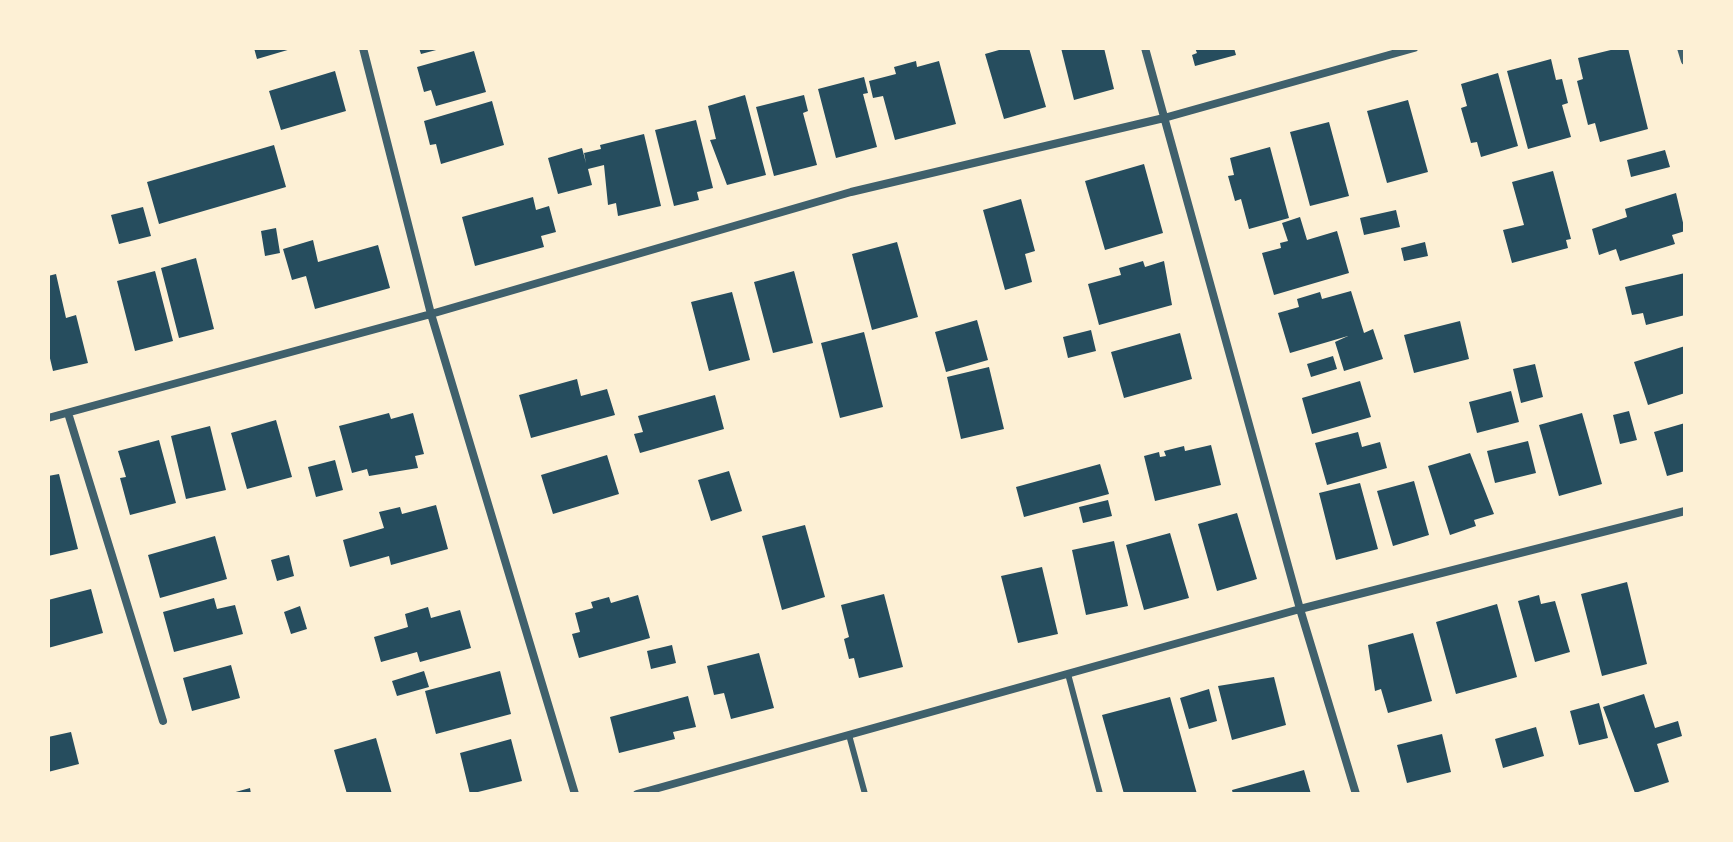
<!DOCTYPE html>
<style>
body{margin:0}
#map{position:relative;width:1733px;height:842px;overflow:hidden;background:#fdf0d5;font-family:Inter,sans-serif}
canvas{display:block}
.frame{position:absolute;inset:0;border:50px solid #fdf0d5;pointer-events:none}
</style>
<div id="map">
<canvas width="1733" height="842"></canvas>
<div class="frame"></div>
</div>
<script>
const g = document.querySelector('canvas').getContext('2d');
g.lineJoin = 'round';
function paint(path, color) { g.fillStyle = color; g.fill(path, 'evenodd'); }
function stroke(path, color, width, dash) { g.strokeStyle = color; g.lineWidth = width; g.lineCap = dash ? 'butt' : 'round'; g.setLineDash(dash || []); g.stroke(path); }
paint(new Path2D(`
 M254 48H291V49L257 59Z
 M419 48H439L440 49 421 54Z
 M1006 48H1029L1046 107 1004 119 985 54Z
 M1061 48H1104L1114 89 1074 100Z
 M1195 48H1234L1236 55 1195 66 1192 55 1197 53Z
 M1619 48H1628L1648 129 1600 142 1595 123 1588 125 1577 81 1583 79 1578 58Z
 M474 51 486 92 436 106 431 90 424 92 417 67Z
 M1551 59 1556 80 1562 79 1568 103 1562 105 1571 137 1528 149 1507 71Z
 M916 61 917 67 939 61 956 124 895 140 883 96 873 98 869 81 896 74 894 67Z
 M335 71 346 111 281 130 269 91Z
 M1498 73 1518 146 1481 157 1477 142 1471 143 1461 108 1467 106 1461 84Z
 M864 77 868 93 863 94 877 147 836 158 818 89Z
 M745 95 766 175 727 185 710 140 716 139 708 106Z
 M804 95 808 111 803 113 817 165 774 176 756 107Z
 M1408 100 1428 172 1387 183 1367 111Z
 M492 101 504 145 441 164 436 144 430 145 424 121Z
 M696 120 713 188 697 192 699 200 674 206 655 130Z
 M1329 122 1349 196 1310 206 1290 132Z
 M644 134 661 206 618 216 616 203 608 205 604 165 588 169 592 185 558 194 548 158 582 148 586 163 584 153 601 149 600 145Z
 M274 145 286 187 159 224 147 182Z
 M1270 147 1289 218 1249 229 1241 199 1235 201 1228 176 1234 175 1230 158Z
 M1665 150 1670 167 1631 177 1627 160Z
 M1144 164 1163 233 1105 250 1085 181Z
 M1553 171 1571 239 1566 240 1568 248 1512 263 1503 230 1524 225 1512 182Z
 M1676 193 1685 231 1672 235 1675 244 1620 261 1616 249 1599 255 1592 229 1627 217 1625 209Z
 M533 197 536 210 549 206 556 232 541 236 544 247 475 266 462 217Z
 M1021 199 1035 251 1025 254 1032 282 1005 290 983 210Z
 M143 207 151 236 119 244 111 215Z
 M1396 210 1400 227 1364 235 1360 218Z
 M1300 217 1307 240 1337 231 1349 273 1274 295 1262 253 1281 248 1280 243 1288 241 1282 223Z
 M276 228 280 253 265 256 261 231Z
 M313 240 318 262 378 245 390 288 315 309 306 276 292 280 283 249Z
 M897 242 918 317 872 330 852 254Z
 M1425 242 1428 256 1404 261 1401 248Z
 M196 258 214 329 179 338 161 268Z
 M1143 261 1145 267 1164 261 1172 305 1099 325 1088 284 1121 275 1119 268Z
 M155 271 173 341 135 351 117 281Z
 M794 271 813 343 773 353 754 282Z
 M1685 273V315L1646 325 1643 313 1632 315 1625 287Z
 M56 274 66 318 76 315 88 363 53 371 48 350V276Z
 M1351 291 1364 333 1373 329 1383 359 1344 371 1335 342 1348 336 1290 353 1278 313 1299 307 1297 299 1320 292 1322 299Z
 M732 292 750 360 709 371 691 302Z
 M977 320 988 360 946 372 935 332Z
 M1460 321 1469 359 1414 373 1404 335Z
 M1091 330 1096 351 1068 358 1063 337Z
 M864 332 883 407 840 418 821 343Z
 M1180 333 1192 379 1124 398 1111 352Z
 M1685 346V393L1648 405 1634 362Z
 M1333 356 1337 369 1311 377 1307 364Z
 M1535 364 1543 397 1521 403 1513 369Z
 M989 367 1004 429 961 439 947 377Z
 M577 379 581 396 607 389 615 415 531 438 519 395Z
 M1360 381 1371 417 1312 434 1302 398Z
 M1511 391 1519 422 1477 433 1469 402Z
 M715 395 724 429 640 453 634 434 643 432 638 416Z
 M1629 411 1637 440 1620 444 1613 415Z
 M389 413 391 419 413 413 424 454 415 456 418 468 369 476 367 469 352 473 339 426Z
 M1582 413 1602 484 1559 496 1539 425Z
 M276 420 292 477 247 489 231 433Z
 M1685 423V471L1667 476 1654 432Z
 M210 426 226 490 186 499 171 436Z
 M1358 432 1362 447 1380 442 1387 468 1327 485 1315 443Z
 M159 440 176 503 130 515 120 478 126 477 118 451Z
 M1528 441 1536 473 1495 483 1487 451Z
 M1211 445 1221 485 1155 501 1144 456 1159 452 1160 457 1166 456 1164 451 1184 446 1185 451Z
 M1470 453 1494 514 1474 520 1476 526 1450 535 1428 466Z
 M607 455 619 494 553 514 541 475Z
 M335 460 343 490 316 497 308 467Z
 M1100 464 1109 494 1024 517 1016 487Z
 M729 471 742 511 711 521 698 480Z
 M59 474 78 549 48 556V476Z
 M1414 481 1429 535 1393 546 1377 491Z
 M1360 483 1378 549 1336 560 1319 493Z
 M1108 500 1112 516 1083 523 1079 507Z
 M436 505 448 549 391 565 389 556 350 567 343 540 384 528 379 512 400 507 402 514Z
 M1237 513 1257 579 1217 591 1198 524Z
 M805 525 825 597 782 610 762 536Z
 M1170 533 1189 598 1144 610 1126 545Z
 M215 536 227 579 160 598 148 555Z
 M1114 541 1128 606 1086 615 1072 550Z
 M289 555 294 576 277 581 271 560Z
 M1042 567 1058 634 1018 643 1001 576Z
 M1627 582 1647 664 1602 676 1581 594Z
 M91 589 103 633 48 648V600Z
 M884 594 903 667 859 678 854 658 849 659 844 639 849 637 841 605Z
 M638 595 650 638 579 658 572 634 580 632 575 613 593 608 591 602 609 597 611 603Z
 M1539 595 1541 604 1555 601 1570 652 1535 662 1518 601Z
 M214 598 217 609 235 605 243 634 174 652 163 612Z
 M1497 604 1517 677 1456 694 1436 622Z
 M300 606 307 629 291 634 284 612Z
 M428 607 431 618 460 610 471 648 420 662 417 652 381 662 374 637 408 627 405 614Z
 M1413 633 1432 701 1388 713 1381 689 1375 691 1368 645Z
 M672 645 676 663 651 669 647 651Z
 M759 653 774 708 731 719 724 693 714 695 707 666Z
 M231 665 240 698 192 711 183 678Z
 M424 671 429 687 397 696 392 681Z
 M500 671 511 714 436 734 425 691Z
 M1274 677 1286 725 1232 740 1218 686Z
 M1209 689 1217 721 1189 729 1180 698Z
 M1644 694 1655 728 1678 721 1682 736 1657 744 1669 782 1635 793 1603 707Z
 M688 696 696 727 673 732 675 739 619 753 610 717Z
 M1170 697 1197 794H1124L1102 715Z
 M1599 703 1608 738 1579 745 1570 711Z
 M1536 727 1544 756 1503 768 1495 739Z
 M71 732 79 764 48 772V737Z
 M1442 734 1451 772 1407 783 1397 745Z
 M376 738 392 794H347L334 750Z
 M511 739 522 781 470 794 460 753Z
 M1304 770 1311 794H1233L1232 790Z
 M250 788 251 794H232V793Z`), '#264d5e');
stroke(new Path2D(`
 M1068 674 1100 794
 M849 735 865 794`), '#3f606c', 6);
stroke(new Path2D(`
 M363 48 431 314 575 794
 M1145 48 1300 609 1356 794
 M1681 48 1685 61
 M68 413 163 721
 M48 418 431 314 851 192 1164 118 1414 48
 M637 794 1300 609 1685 511`), '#3f606c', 8);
</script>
